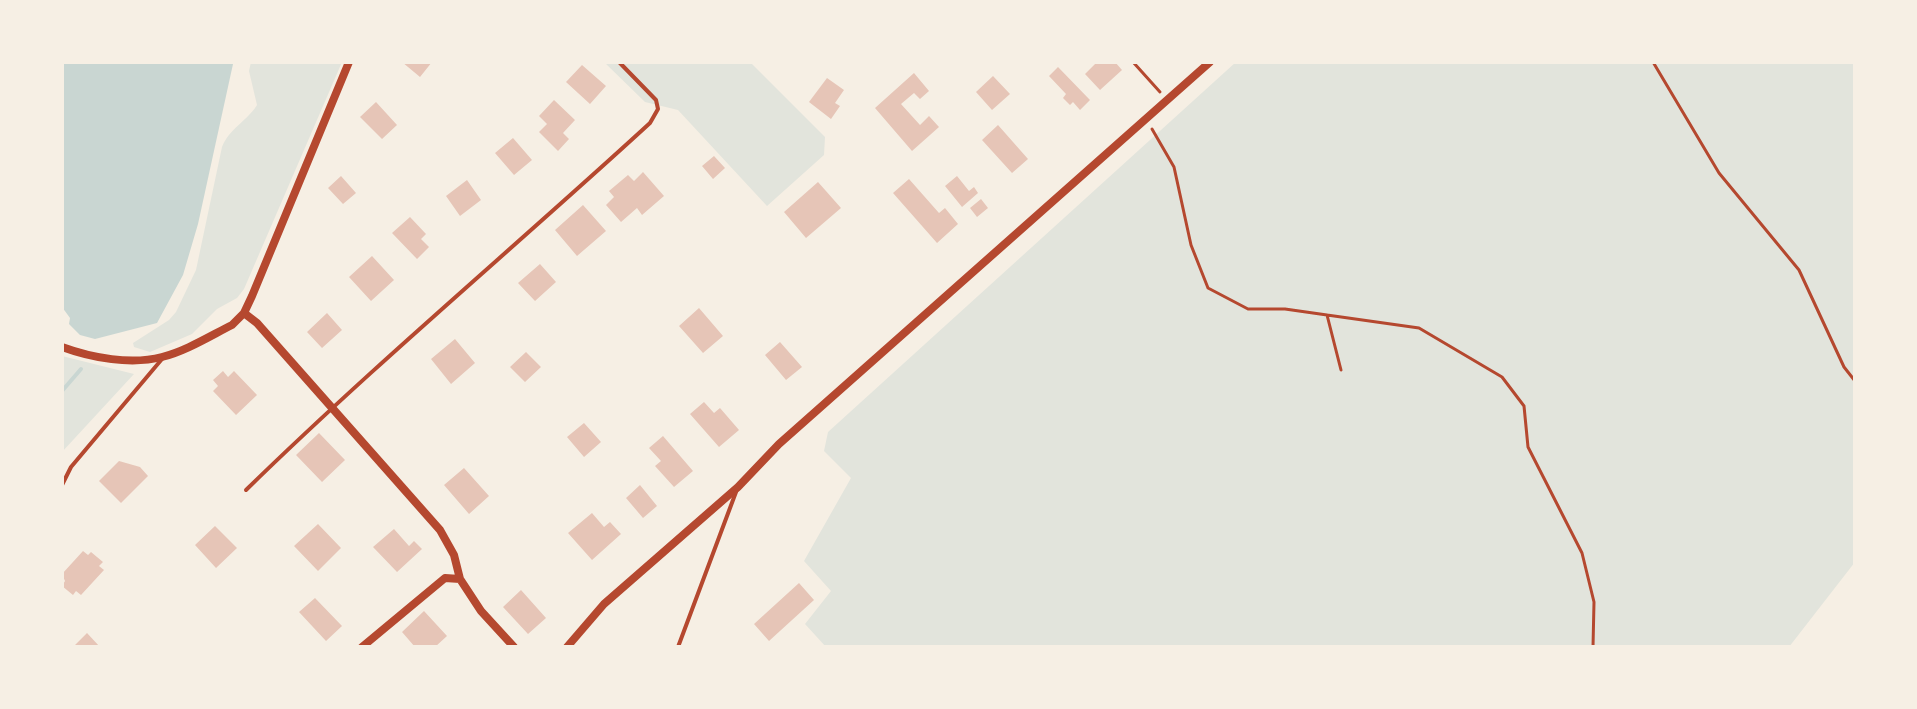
<!DOCTYPE html>
<style>
body{margin:0}
#map{position:relative;width:1917px;height:709px;overflow:hidden;background:#f6efe4;font-family:Commissioner,sans-serif}
canvas{display:block}
.frame{position:absolute;inset:0;border:64px solid #f6efe4;pointer-events:none}
</style>
<div id="map">
<canvas width="1917" height="709"></canvas>
<div class="frame"></div>
</div>
<script>
const g = document.querySelector('canvas').getContext('2d');
g.lineJoin = 'round';
function paint(path, color) { g.fillStyle = color; g.fill(path, 'evenodd'); }
function stroke(path, color, width, dash) { g.strokeStyle = color; g.lineWidth = width; g.lineCap = dash ? 'butt' : 'round'; g.setLineDash(dash || []); g.stroke(path); }
paint(new Path2D(`
 M251 62H342L244 289 237 298 217 309 192 334 150 352 134 347 133 343 169 320 176 312 196 270 222 147C229 129 247 121 257 105L249 71Z
 M604 62H750L825 137 824 155 767 206 678 110 645 102Z
 M1236 62H1855V562L1789 647H826L805 624 831 591 804 561 851 478 824 451 828 432Z
 M62 356 134 374 62 452Z`), '#e2e4dc');
paint(new Path2D(`
 M62 62H232L233 64 198 224 183 275 157 323 95 339 80 335 69 324 70 318 62 307Z`), '#c9d6d2');
stroke(new Path2D(`
 M62 391 81 369`), '#c9d6d2', 4);
paint(new Path2D(`
 M402 62H432L420 77Z
 M1097 62H1115L1122 70 1100 90 1085 74Z
 M582 65 606 86 590 104 566 82Z
 M1058 67 1090 100 1080 110 1073 102 1070 105 1063 98 1066 94 1049 76Z
 M914 73 929 91 920 99 914 93 901 104 920 125 929 116 939 127 912 151 875 108Z
 M993 76 1010 94 992 110 976 92Z
 M827 78 844 90 835 103 840 106 831 119 809 102Z
 M554 100 575 120 563 133 569 139 558 151 539 132 547 124 539 116Z
 M376 102 397 125 382 139 360 117Z
 M998 125 1028 159 1012 173 982 140Z
 M513 138 532 160 514 175 495 153Z
 M714 156 725 168 713 179 702 166Z
 M643 172 664 196 642 215 637 208 621 222 606 205 614 197 609 191 628 175 634 181Z
 M341 176 356 193 343 204 328 188Z
 M957 176 969 191 974 187 978 193 962 207 945 186Z
 M909 179 939 213 945 208 958 224 937 243 893 193Z
 M467 180 481 200 460 216 446 196Z
 M818 182 841 208 806 238 784 212Z
 M981 199 988 208 977 217 970 208Z
 M583 205 606 231 577 256 555 230Z
 M410 217 426 234 421 239 429 247 417 259 392 233Z
 M372 256 394 280 371 301 349 277Z
 M540 264 556 282 535 301 518 283Z
 M699 308 723 336 703 353 679 326Z
 M327 313 342 330 322 348 307 332Z
 M455 339 475 363 451 384 431 359Z
 M780 342 802 367 786 380 765 355Z
 M526 352 541 367 525 382 510 367Z
 M223 371 228 377 234 371 257 395 236 415 213 391 218 386 213 380Z
 M704 402 714 413 720 408 739 430 719 447 690 414Z
 M584 423 601 442 584 457 567 437Z
 M319 433 345 460 322 482 296 455Z
 M663 436 693 471 674 487 655 466 661 461 649 448Z
 M119 461 140 467 148 476 121 503 99 481Z
 M464 468 489 496 469 514 444 485Z
 M640 485 657 506 643 518 626 498Z
 M592 513 604 527 610 522 621 534 592 560 568 533Z
 M318 524 341 548 318 571 294 546Z
 M215 526 237 548 216 568 195 545Z
 M394 529 409 546 414 541 422 549 397 572 373 547Z
 M83 551 88 555 91 552 103 562 99 566 104 570 81 595 76 591 73 595 62 586 65 581 62 574Z
 M799 583 814 600 769 641 754 624Z
 M521 590 546 618 528 634 503 607Z
 M315 598 342 626 326 641 299 612Z
 M424 611 447 636 435 647H415L402 632Z
 M87 633 100 647H73Z`), '#e6c5b7');
stroke(new Path2D(`
 M1133 62 1160 92
 M1653 62 1719 173 1799 270 1844 367 1855 381
 M1152 129 1174 167 1191 245 1208 288 1248 309H1285L1327 315 1341 370
 M1327 315 1419 328 1502 377 1524 406 1528 447 1582 553 1594 602 1593 647`), '#b5482f', 3);
stroke(new Path2D(`
 M62 485 71 467 162 359
 M246 490C376 363 516 246 650 123L658 109 656 100 619 62
 M678 647 736 492`), '#b5482f', 4);
stroke(new Path2D(`
 M244 313 257 323 440 530 454 555 460 579 481 611 514 647
 M62 347C92 358 131 365 162 357 186 351 210 336 232 325L244 313 252 296 349 62
 M362 647 445 578 460 579
 M567 647 604 604 738 487 779 444 1210 62`), '#b5482f', 8);
</script>
